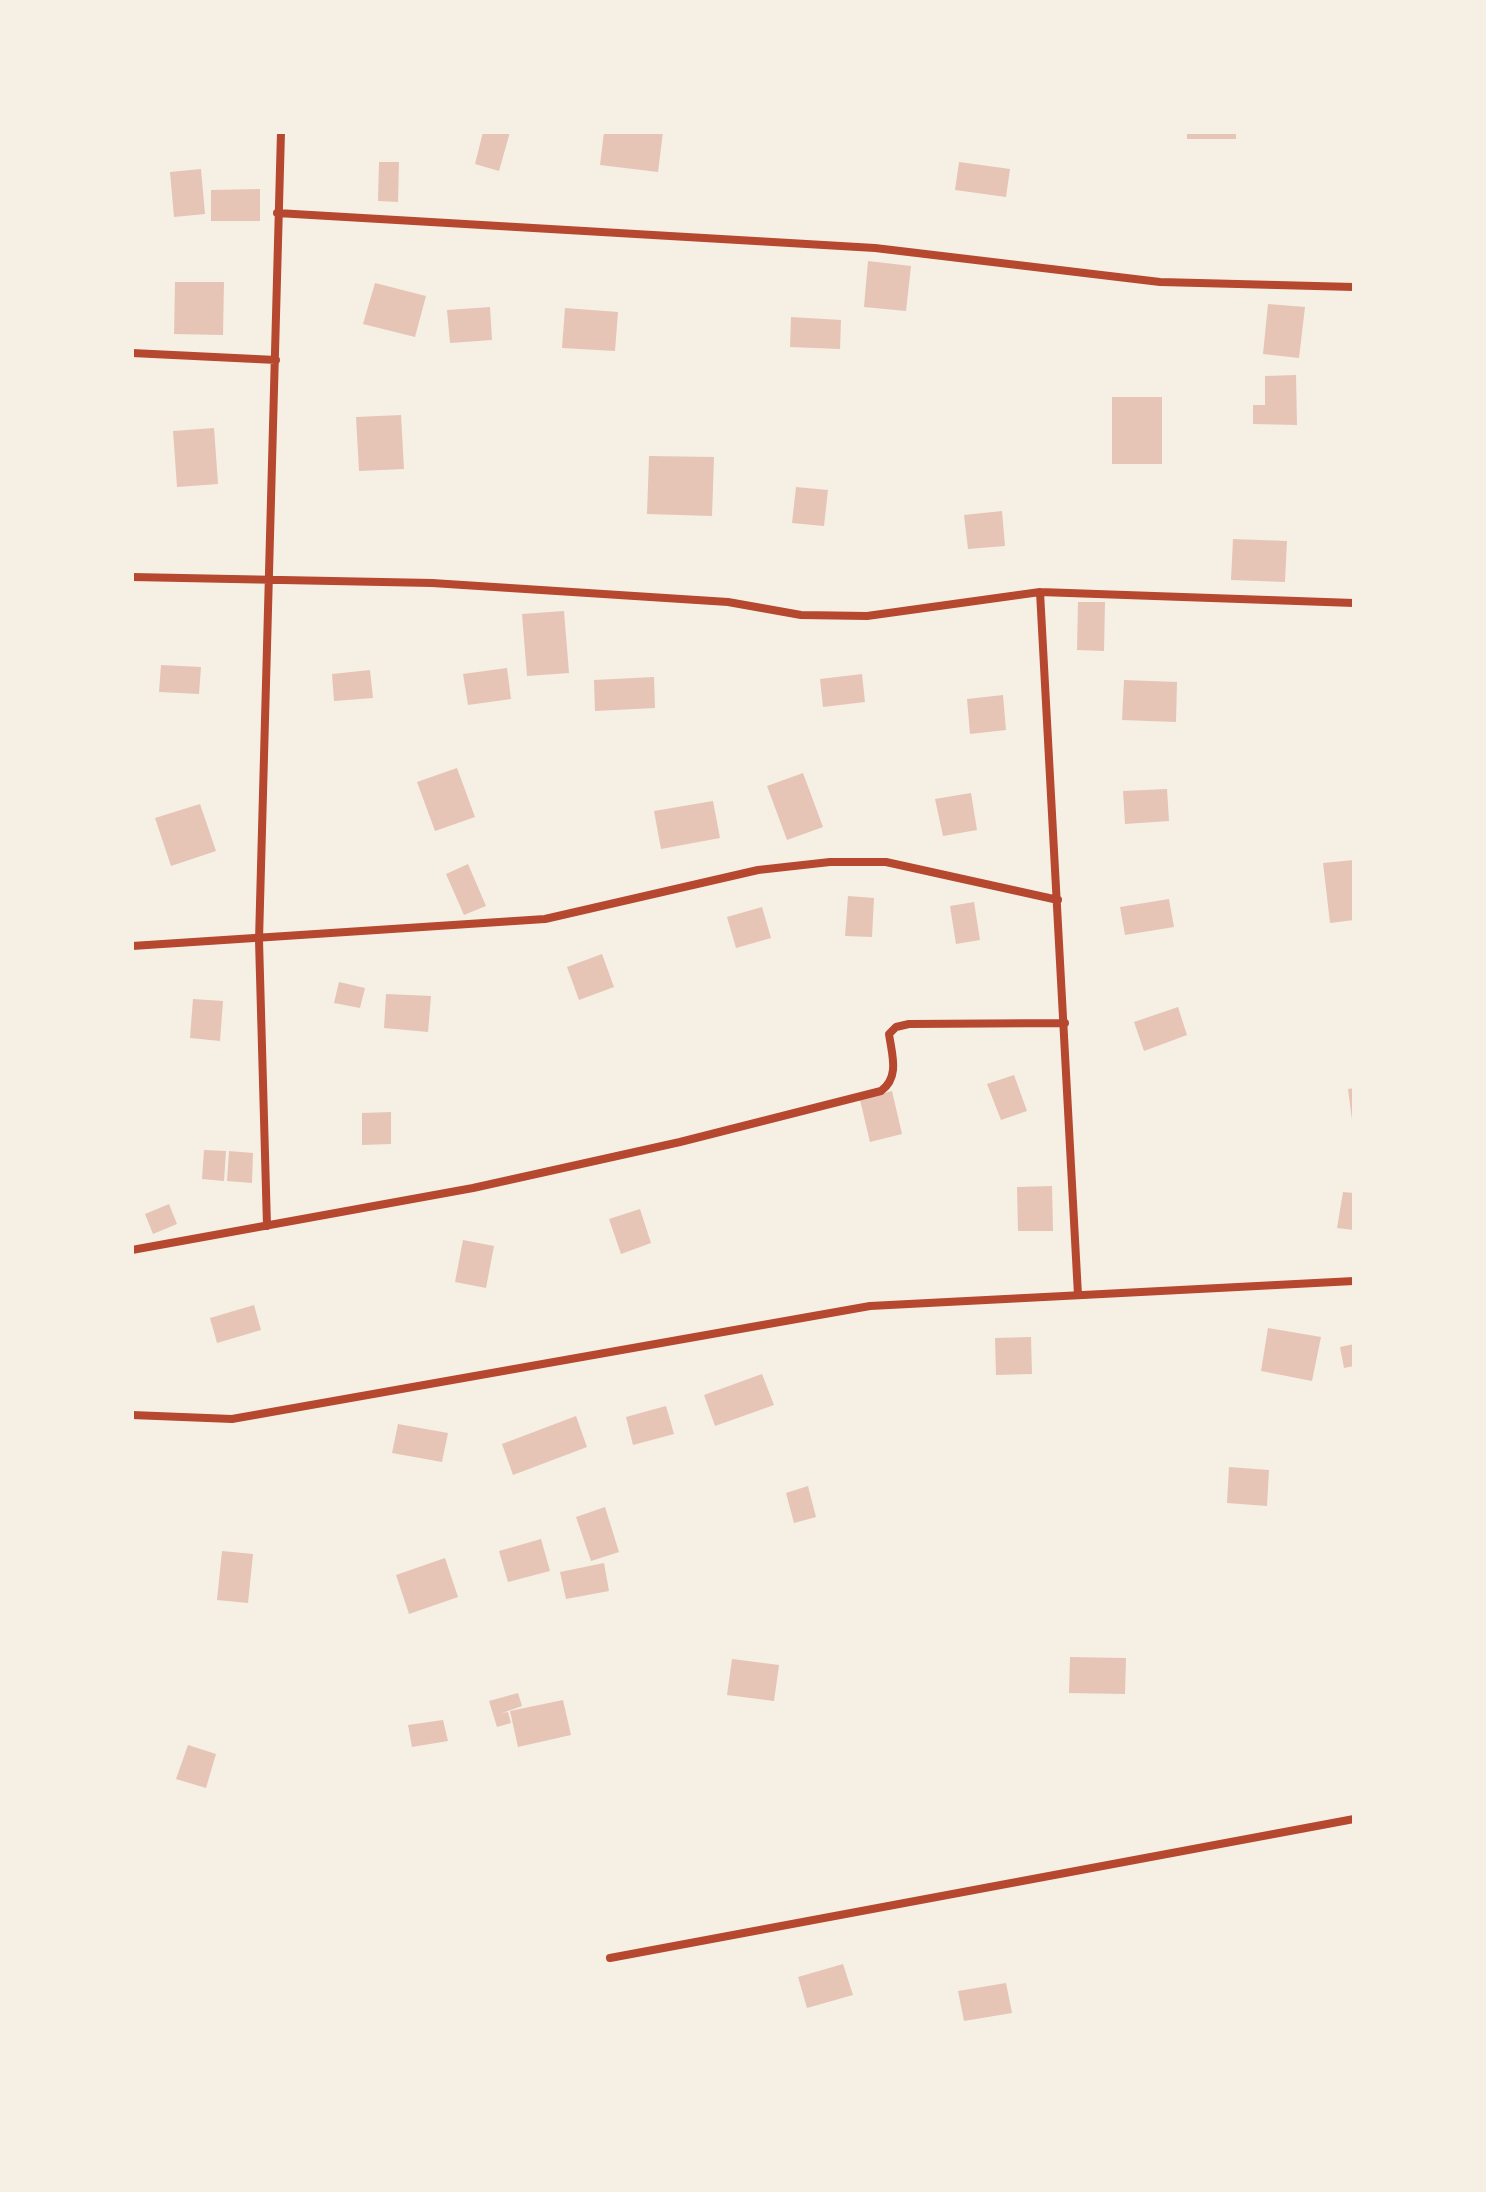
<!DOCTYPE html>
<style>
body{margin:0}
#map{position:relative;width:1486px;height:2192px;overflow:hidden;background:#f6efe4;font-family:"Exo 2",sans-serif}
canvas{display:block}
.frame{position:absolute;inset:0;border:134px solid #f6efe4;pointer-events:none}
</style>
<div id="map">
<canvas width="1486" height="2192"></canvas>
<div class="frame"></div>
</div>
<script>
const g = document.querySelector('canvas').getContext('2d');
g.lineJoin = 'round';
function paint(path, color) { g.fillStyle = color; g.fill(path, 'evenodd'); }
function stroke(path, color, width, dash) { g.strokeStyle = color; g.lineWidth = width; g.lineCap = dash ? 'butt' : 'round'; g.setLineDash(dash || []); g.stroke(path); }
paint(new Path2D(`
 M483 132H510L499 171 475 164Z
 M604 132H663L658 172 600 165Z
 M1187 132H1236V139H1187Z
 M379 162H399L398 202 378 201Z
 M959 162 1010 169 1006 197 955 190Z
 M201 169 205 214 174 217 170 172Z
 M260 189V221H211V190Z
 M868 261 911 266 906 311 864 307Z
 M175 282H224L223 335 174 334Z
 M375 283 426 296 415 337 363 324Z
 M1268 304 1305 307 1299 358 1263 354Z
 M490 307 492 340 450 343 447 310Z
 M565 308 618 312 615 351 562 348Z
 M791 317 841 320 840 349 790 347Z
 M1296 375 1297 425 1253 424V405H1265V376Z
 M1112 397H1162V464H1112Z
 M401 415 404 469 359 471 356 417Z
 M214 428 218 484 177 487 173 431Z
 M649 456 714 457 712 516 647 514Z
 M796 487 828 490 824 526 792 523Z
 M1002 511 1005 546 968 549 964 515Z
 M1233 539 1287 541 1285 582 1231 580Z
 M1078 602H1105L1104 651 1077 650Z
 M564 611 569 673 527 676 522 614Z
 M161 665 201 667 199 694 159 692Z
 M507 668 511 699 468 705 463 674Z
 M370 670 373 698 334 701 332 674Z
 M862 674 865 702 823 707 820 679Z
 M654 677 655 708 595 711 594 680Z
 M1124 680 1177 682 1176 722 1122 720Z
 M1003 695 1006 730 970 734 967 699Z
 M457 768 475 817 435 831 417 782Z
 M803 773 823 827 787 840 767 786Z
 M1167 789 1169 821 1125 824 1123 791Z
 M971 793 977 830 943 836 935 799Z
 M713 801 720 838 661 849 654 811Z
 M200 804 216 851 171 866 155 818Z
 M1354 860V920L1330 923 1323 863Z
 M468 864 486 906 464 915 446 874Z
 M848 896 874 898 872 937 845 936Z
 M1169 899 1174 927 1125 935 1120 907Z
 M974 902 980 940 956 944 950 906Z
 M762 907 771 938 736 948 727 917Z
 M602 954 614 987 579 1000 567 967Z
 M339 982 365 988 360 1008 334 1003Z
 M386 994 431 996 428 1032 384 1028Z
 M193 999 223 1001 220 1041 190 1038Z
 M1178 1007 1187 1035 1144 1051 1134 1022Z
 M1014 1075 1027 1111 1001 1120 987 1084Z
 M1354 1088V1119L1352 1120 1348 1089Z
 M892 1091 902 1134 870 1142 860 1100Z
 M391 1112V1144L362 1145V1113Z
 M204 1150 226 1151 224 1181 202 1179Z
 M229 1151 253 1153 252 1183 227 1181Z
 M1052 1186 1053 1231H1018L1017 1187Z
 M1343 1192 1354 1193V1230L1337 1228Z
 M169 1204 177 1224 153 1234 145 1214Z
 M640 1209 651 1243 621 1254 609 1219Z
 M463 1240 494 1246 486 1288 455 1282Z
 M254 1305 261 1330 217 1343 210 1318Z
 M1268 1328 1321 1337 1312 1381 1261 1371Z
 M1031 1337 1032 1374 996 1375 995 1338Z
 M1354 1344V1366L1344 1368 1340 1347Z
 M762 1374 774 1405 715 1426 704 1395Z
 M666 1406 674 1434 633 1445 626 1417Z
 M576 1416 587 1447 513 1475 502 1444Z
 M398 1424 448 1433 442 1462 392 1453Z
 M1229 1467 1269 1470 1267 1506 1227 1503Z
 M808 1486 816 1517 794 1523 786 1493Z
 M605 1507 619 1552 591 1561 576 1517Z
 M541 1539 550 1571 508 1582 499 1551Z
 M222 1551 253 1554 248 1603 217 1600Z
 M445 1558 458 1597 409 1614 396 1575Z
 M604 1563 609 1591 566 1599 560 1572Z
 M1070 1657 1126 1658 1125 1694 1069 1693Z
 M732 1659 779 1665 774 1701 727 1695Z
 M518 1693 522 1706 502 1713 508 1712 511 1723 497 1727 489 1701Z
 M563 1700 571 1735 518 1747 510 1711Z
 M443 1720 448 1741 412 1747 408 1725Z
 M188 1745 216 1754 206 1788 176 1779Z
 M843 1964 853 1995 807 2008 798 1977Z
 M1006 1983 1012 2013 964 2021 958 1991Z`), '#e6c5b7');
stroke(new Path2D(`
 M277 213 875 248 1160 282 1354 287
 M132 353 276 360
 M132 577 432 583 728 602 801 615 867 616 1040 592 1354 603
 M1040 592 1078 1295
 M132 946 545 919 758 870 830 862H886L1058 900
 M267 1226 259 940 281 132
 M132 1250 473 1188 680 1142 881 1091C900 1077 892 1055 889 1034L896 1027 909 1024 1065 1023
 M132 1415 232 1419 870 1306 1354 1281
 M610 1958 1354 1819`), '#b5482f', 8);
</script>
